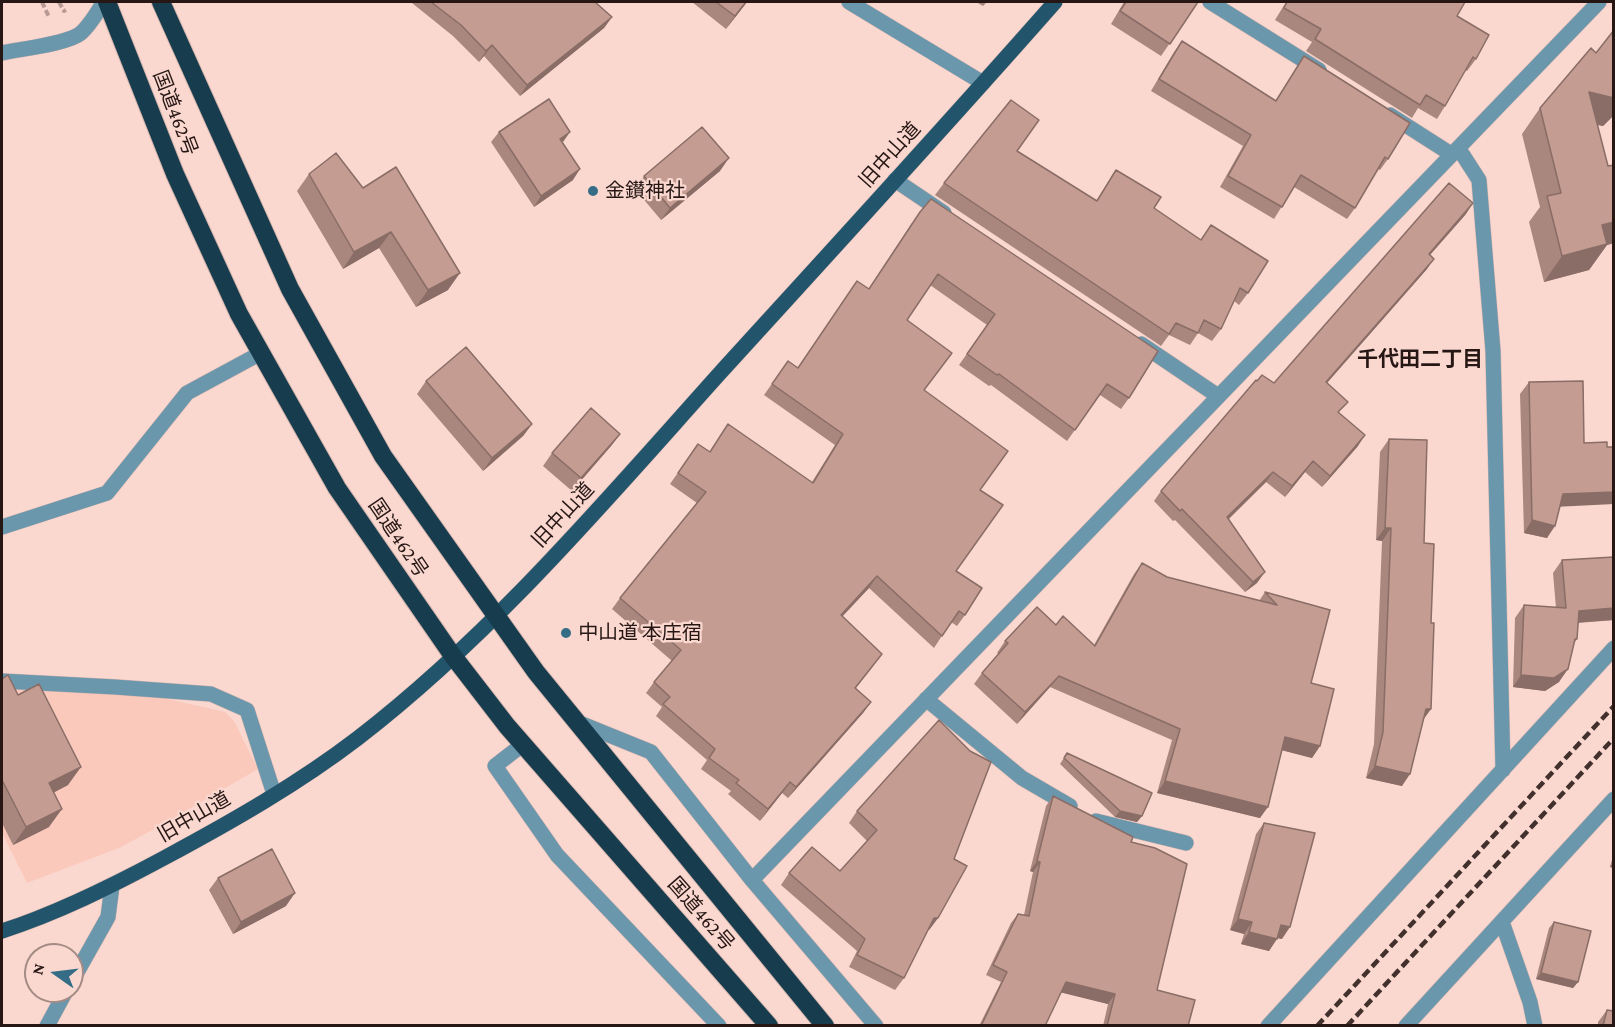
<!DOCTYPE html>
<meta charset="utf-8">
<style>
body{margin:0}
#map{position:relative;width:1615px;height:1027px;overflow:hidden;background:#fad8d0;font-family:"Crimson Pro",serif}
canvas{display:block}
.frame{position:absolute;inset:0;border:3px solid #261714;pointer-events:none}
.north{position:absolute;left:24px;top:943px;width:60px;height:60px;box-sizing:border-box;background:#fad8d0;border:2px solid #a58b85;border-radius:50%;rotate:284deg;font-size:16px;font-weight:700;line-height:24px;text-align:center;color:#261714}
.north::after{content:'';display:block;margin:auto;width:21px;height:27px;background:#356d87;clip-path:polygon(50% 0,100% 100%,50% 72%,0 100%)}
</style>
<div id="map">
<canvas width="1615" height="1027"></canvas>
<div class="frame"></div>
<div class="north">N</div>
</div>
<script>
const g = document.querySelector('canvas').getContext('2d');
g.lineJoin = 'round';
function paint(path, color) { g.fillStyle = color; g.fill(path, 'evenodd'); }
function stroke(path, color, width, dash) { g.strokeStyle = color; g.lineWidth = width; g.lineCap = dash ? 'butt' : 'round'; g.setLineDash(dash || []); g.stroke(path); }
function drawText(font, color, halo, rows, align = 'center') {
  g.font = font + ' "Crimson Pro","Noto Sans JP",serif'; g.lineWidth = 4.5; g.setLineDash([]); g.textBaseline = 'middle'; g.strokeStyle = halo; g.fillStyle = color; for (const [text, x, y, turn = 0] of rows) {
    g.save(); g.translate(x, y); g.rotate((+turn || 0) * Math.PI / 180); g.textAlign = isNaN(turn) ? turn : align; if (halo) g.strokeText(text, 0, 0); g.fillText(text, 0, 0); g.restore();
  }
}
paint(new Path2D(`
 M2 685 115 687 225 712 234 721 258 769 160 826 119 848 27 883 2 833Z`), '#fac9bc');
const minor = new Path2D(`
 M849 2 983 83
 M1210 2 1319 70
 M2 53C20 49 68 44 81 33 91 24 97 12 104 2
 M1390 115 1451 154
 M1459 149 1479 180 1493 351 1503 770
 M895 180 944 213
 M1141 344 1218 396
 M2 527 107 493 187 393 261 353
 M2 681 115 687 211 694 247 710 274 794
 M926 699 1022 778 1070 806
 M577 722 651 752 752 880 876 1026
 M522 745 495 766 557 855 719 1026
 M1096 821 1186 843
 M752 880 1599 2
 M1502 922 1530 1002 1535 1026
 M72 981 108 917 112 886
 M47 1026 66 991
 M1268 1026 1614 648
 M1406 1026 1614 799`);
const major = new Path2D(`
 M2 931C58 913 112 886 164 858 231 822 298 784 358 738 494 633 606 500 720 373 832 250 945 127 1055 2`);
const highway = new Path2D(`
 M107 2 175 174 239 314 337 488 453 656 507 726 769 1026
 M161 2 290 289 383 456 536 672 825 1026`);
stroke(minor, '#d4b5ae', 16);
stroke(major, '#d4b5ae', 16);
stroke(highway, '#d4b5ae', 20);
stroke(new Path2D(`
 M42 2 49 17
 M59 2 64 11 66 10`), '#b69a93', 4, [6, 3]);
stroke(minor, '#6b97ad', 15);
stroke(major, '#22546b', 15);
stroke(highway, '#173c4d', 18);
stroke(new Path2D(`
 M1317 1026 1614 706
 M1347 1026 1614 738`), '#41302c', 4.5, [9, 4.5]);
paint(new Path2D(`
 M413 2H595L612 17 604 28 520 96 484 56 479 62 453 36 412 3Z
 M692 2H747L726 29Z
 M976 2H987L983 6Z
 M1124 2H1198L1161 56 1111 24Z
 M1286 2H1465L1457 16 1476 59 1467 71 1465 70 1445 106 1437 119 1418 108 1412 118 1306 51 1312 42 1275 20Z
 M1614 30V115L1603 126 1597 125 1608 166 1614 165V243L1607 245 1589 270 1544 282 1529 222 1540 207 1522 134 1540 108 1596 53Z
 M1182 41 1275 101 1304 56 1388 159 1380 170 1378 169 1355 208 1347 219 1294 187 1274 219 1220 187 1243 146 1151 91 1174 52Z
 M499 132 562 143 573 180 534 207 491 142Z
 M1017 151 1096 201 1116 170 1154 208 1201 240 1211 225 1248 293 1239 305 1234 301 1221 329 1212 341 1198 333 1190 345 1169 335 1161 346 935 195 944 183Z
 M720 171 661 220 635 189 644 176Z
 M309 174 363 188 448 290 416 307 379 248 343 269 297 191Z
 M1466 214 1430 255 1427 269 1327 383 1339 413 1358 446 1322 487 1305 472 1285 497 1266 482 1229 519 1257 583 1245 592 1175 520 1173 521 1154 501 1161 491 1257 381 1274 383Z
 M912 223 1129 398 1121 409 1100 395 1067 441 991 385 989 386 959 365 987 325 930 285 907 320 924 391 980 490 956 571 965 615 957 626 951 622 934 648 869 588 842 617 874 665 856 688 871 702 863 713 788 798 782 793 760 821 728 794 731 791 701 769 707 760 656 716 662 707 646 693 654 682 672 661 612 609 620 598 697 503 670 484 698 444 710 452 812 482 835 445 764 395 788 361 798 368 869 289Z
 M426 381 532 424 523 436 483 471 417 394Z
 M1529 382 1560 506 1547 538 1524 533 1520 394Z
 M620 434 611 446 572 491 543 466 552 453Z
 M1389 439 1424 543 1431 623V709L1423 720 1402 786 1366 778 1374 744 1382 541 1376 540 1380 452Z
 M1562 560 1614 620 1578 623 1577 639 1573 645 1559 682 1545 691 1513 687 1515 618 1524 605 1556 608 1553 573Z
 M1142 563 1167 577 1259 601 1265 592 1330 610 1311 683 1320 746 1312 758 1282 750 1260 818 1157 793 1172 740 1050 687 1017 724 974 684 982 673 999 654 997 653 1005 641 1056 625 1094 645 1134 574Z
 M2 679 18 695 68 785 54 792 49 827 13 845 2 823Z
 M1067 753 1142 816 1137 822 1115 817 1060 764Z
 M1053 796 1131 842 1157 990 1188 1026H1103L1108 1004 1061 992 1045 1026H979L1001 982 986 975 1011 923 1018 914 1024 915 1033 872 1030 871 1046 806Z
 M857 811 954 859 938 918 929 930H928L904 978 895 990 849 967 857 951 781 885 789 873 840 871 867 841 849 823Z
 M1264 823 1282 939 1277 938 1269 951 1241 944 1244 934 1230 930 1256 834Z
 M1614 853V868L1610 867Z
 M218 878 286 906 233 934 209 890Z
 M1554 922 1578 982 1573 988 1536 979 1549 928Z
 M1607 1010 1614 1026H1598V1022Z`), '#a9867e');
paint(new Path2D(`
 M746 2H747L726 29 735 16Z
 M612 17 604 28 520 96 527 85Z
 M492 45 484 56 479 62 486 51Z
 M1589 92 1614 98V115L1603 126 1571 118Z
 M570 132 563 142 560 139Z
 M729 158 720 171 661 220 670 208Z
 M580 169 573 180 534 207 541 196Z
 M1473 203 1466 214 1421 265 1429 254Z
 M1614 222V243L1607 245 1589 270 1544 282 1562 256 1602 225Z
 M391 232 379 248 343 269 354 252Z
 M1434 259 1427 269 1318 393 1326 382Z
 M460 273 448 290 416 307 428 290Z
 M532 424 523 436 483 471 492 458Z
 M620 434 611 446 572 491 581 478Z
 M1365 435 1358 446 1322 487 1330 476Z
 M1313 461 1305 472 1285 497 1292 486Z
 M1273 472 1266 482 1220 527 1227 517Z
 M1614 492V504L1554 507 1563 494Z
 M1532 520 1555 526 1547 538 1524 533Z
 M1385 528H1391L1382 541 1376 540Z
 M1265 572 1257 583 1245 592 1253 582Z
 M877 576 869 588 833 626 841 615Z
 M1614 608V620L1570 623 1579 611Z
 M1568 669 1559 682 1545 691 1513 687 1521 675Z
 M1059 676 1050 687 1017 724 1025 712Z
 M871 702 863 713 788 798 796 787Z
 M1426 709H1431L1422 721Z
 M1285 737 1320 746 1312 758 1277 749Z
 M1375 766 1410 774 1402 786 1366 778Z
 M81 767 68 785 36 802 49 783Z
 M1165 781 1268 807 1260 818 1157 793Z
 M790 782 782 793 760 821 768 809Z
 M62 809 49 827 13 845 26 827Z
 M1120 811 1142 816 1137 822 1115 817Z
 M1037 861 1040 862 1033 872 1030 871Z
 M1614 862V868L1610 867Z
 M295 893 286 906 233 934 241 922Z
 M934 918H938L929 930H926Z
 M1238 919 1252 922 1244 934 1230 930Z
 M1281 925 1290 927 1282 939 1273 937Z
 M1249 932 1277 939 1269 951 1241 944Z
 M1541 973 1578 982 1573 988 1536 979Z
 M1066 982 1115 994 1108 1004 1059 992Z`), '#896d66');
const building = new Path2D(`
 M431 2H595L612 17 527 85 492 45 486 51 461 25Z
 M716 2H746L735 16Z
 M1126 2H1198L1170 44 1120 11Z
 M1287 2H1465L1457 16 1489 35 1476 59 1473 57 1445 106 1426 95 1420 105 1315 39 1321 29 1284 8Z
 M1614 30V98L1589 92 1608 166 1614 165V222L1602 225 1607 244 1562 256 1547 196 1561 193 1540 108 1591 48 1596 53Z
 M1182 41 1276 101 1304 56 1410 123 1388 159 1385 157 1355 208 1301 175 1282 207 1228 176 1251 135 1159 79Z
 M549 99 570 132 560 139 580 169 541 196 499 132Z
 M1011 100 1039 120 1017 151 1097 201 1116 170 1161 197 1154 208 1201 240 1211 225 1268 261 1248 293 1240 288 1221 329 1204 320 1198 333 1176 323 1169 334 944 183Z
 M702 127 729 158 670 208 644 176Z
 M336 153 363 188 396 167 460 273 428 290 391 232 354 252 309 174Z
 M1449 183 1473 203 1429 254 1434 259 1326 382 1348 402 1338 412 1365 435 1330 476 1313 461 1292 486 1273 472 1227 517 1265 572 1253 582 1182 509 1180 511 1161 491 1256 380 1257 381 1262 375 1274 383Z
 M931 199 1158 351 1129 398 1107 384 1075 430 999 374 997 375 967 354 995 314 938 274 907 320 952 353 924 390 1008 451 980 490 1003 505 956 571 982 588 965 615 959 611 942 636 877 576 841 615 882 654 855 688 871 702 796 787 790 782 768 809 736 783 739 780 709 758 715 749 663 704 670 697 654 682 681 650 620 598 706 492 678 473 698 444 710 452 728 424 813 483 843 434 772 384 788 361 798 368 857 281 869 289 920 212Z
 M466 347 532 424 492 458 426 381Z
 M1583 381 1584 443 1607 442V447H1614V492L1563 494 1555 526 1532 520 1529 382Z
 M591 408 620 434 581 478 552 453Z
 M1389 439 1427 440 1424 543 1434 544 1431 623H1434L1431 709H1426L1410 774 1375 766 1383 732 1391 528H1385Z
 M1614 557V608L1579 611 1577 639H1575L1568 669 1554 678 1521 675 1524 605 1566 608 1562 560Z
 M1142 563 1167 577 1277 605 1265 592 1330 610 1311 683 1334 689 1320 746 1285 737 1268 807 1165 781 1180 729 1059 676 1025 712 982 673 1008 643 1005 641 1037 607 1056 625 1063 616 1095 646Z
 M8 675 18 695 39 684 81 767 49 783 62 809 26 827 2 780V679Z
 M939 720 970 751 991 762 954 859 967 866 938 918H934L904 978 857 955 865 939 789 873 812 847 840 871 877 830 857 811Z
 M1067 753 1152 793 1142 816 1120 811 1064 758Z
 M1053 796 1133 837 1131 842 1155 848 1187 864 1157 990 1195 1000 1188 1026H1107L1115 994 1066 982 1045 1026H981L1007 972 993 965 1018 914 1029 916 1040 862 1037 861Z
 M1264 823 1315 833 1290 927 1281 925 1277 939 1249 932 1252 922 1238 919Z
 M272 849 295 893 241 922 218 878Z
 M1554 922 1591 931 1578 982 1541 973Z
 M1607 1010 1614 1011V1026H1603Z`);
paint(building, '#c49c92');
stroke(building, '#896d66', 1.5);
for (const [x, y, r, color] of [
 [593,191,6,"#356d87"],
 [566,633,6,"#356d87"]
]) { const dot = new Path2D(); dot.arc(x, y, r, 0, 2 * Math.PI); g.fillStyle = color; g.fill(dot); stroke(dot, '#fad8d0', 2); }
drawText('20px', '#261714', '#fad8d0', [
 ["国道462号",175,113,69],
 ["旧中山道",890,155,-48],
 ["旧中山道",563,515,-47],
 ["国道462号",398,538,56],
 ["旧中山道",194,817,-30],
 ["国道462号",701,914,49]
]);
drawText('20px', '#261714', '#fad8d0', [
 ["金鑚神社",605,191],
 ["中山道 本庄宿",578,633]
], 'left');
drawText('bold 21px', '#261714', '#fad8d0', [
 ["千代田二丁目",1420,360]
]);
</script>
